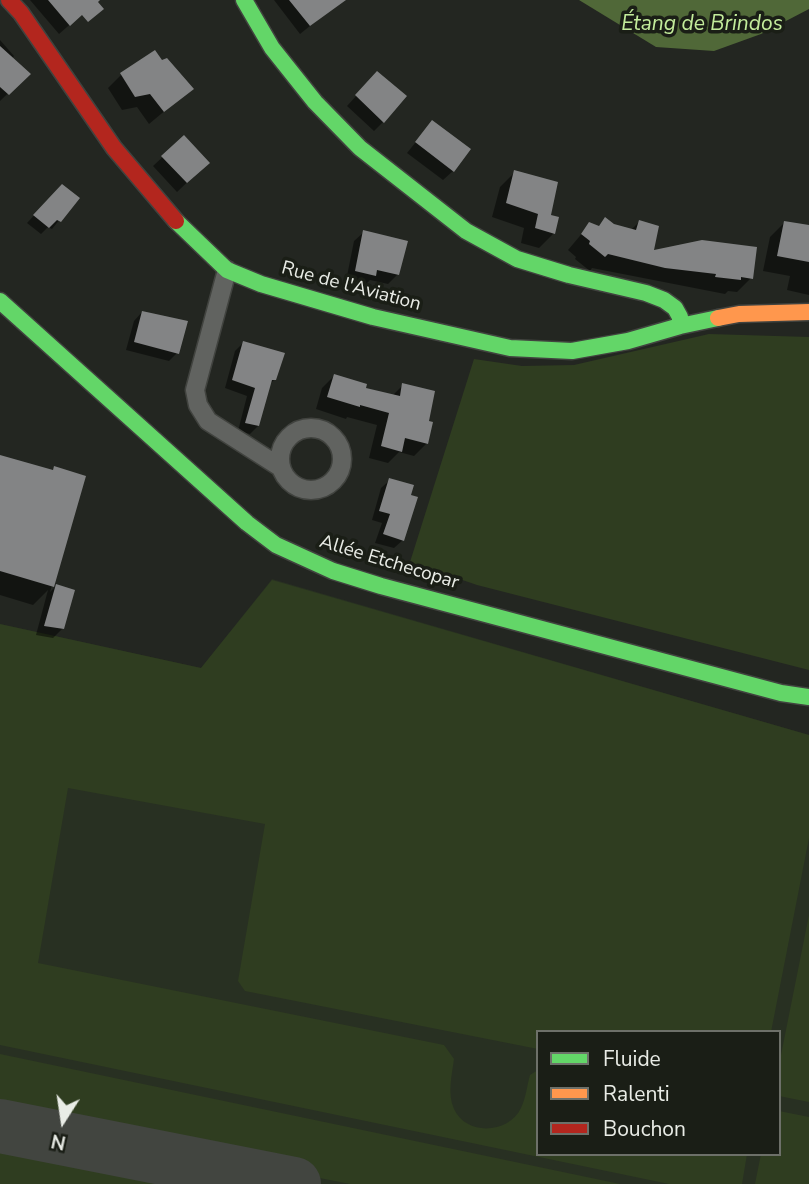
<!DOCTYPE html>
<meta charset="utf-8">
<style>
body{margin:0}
#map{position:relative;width:809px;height:1184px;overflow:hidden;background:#232621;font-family:"Nunito Sans",sans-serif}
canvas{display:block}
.legend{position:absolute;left:536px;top:1030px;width:245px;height:126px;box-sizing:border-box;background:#1a1e16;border:2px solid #6d7069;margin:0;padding:9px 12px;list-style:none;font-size:21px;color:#e9ece6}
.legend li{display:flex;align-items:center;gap:14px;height:35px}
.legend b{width:35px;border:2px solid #6d7069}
.north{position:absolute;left:28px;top:1086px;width:70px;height:70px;-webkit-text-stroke:5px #1a1e16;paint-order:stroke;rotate:192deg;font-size:19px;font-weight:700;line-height:28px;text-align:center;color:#e9ece6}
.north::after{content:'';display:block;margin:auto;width:24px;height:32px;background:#e9ece6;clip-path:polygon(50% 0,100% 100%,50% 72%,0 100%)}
</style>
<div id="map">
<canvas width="809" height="1184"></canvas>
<ul class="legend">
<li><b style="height:9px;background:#63d668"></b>Fluide</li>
<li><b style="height:9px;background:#ff974d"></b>Ralenti</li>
<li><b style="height:9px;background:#b3261e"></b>Bouchon</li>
</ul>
<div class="north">N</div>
</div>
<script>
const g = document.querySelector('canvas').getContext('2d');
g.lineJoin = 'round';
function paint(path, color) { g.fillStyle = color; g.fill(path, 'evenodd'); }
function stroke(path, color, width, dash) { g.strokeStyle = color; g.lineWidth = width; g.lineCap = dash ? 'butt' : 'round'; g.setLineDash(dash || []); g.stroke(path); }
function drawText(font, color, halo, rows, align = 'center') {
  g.font = font + ' "Nunito Sans",sans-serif'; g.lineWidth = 7; g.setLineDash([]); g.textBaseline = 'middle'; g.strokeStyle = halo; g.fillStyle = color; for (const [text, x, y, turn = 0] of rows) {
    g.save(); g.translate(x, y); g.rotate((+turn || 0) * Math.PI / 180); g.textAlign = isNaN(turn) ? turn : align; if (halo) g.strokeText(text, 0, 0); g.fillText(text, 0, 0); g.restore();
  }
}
paint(new Path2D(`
 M272 579 809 735V1184H0V624L201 668ZM538 1032H779V1154H538Z`), '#283022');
paint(new Path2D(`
 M709 334 809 337V670L477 585 410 562 474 359 522 366 574 365Z
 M272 580 809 735V838L771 1032H538V1049L245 991 238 981 265 824 68 788 38 963 444 1045 454 1059C452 1075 447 1093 454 1109 466 1136 509 1134 521 1108 526 1098 527 1085 530 1075L538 1070V1154H747L742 1184H669L0 1045V624L201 668Z
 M809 915V1102L779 1096V1065Z
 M0 1054 620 1184H350L0 1115Z
 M779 1111 809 1117V1184H755L761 1154H779Z
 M0 1137 237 1184H0Z`), '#2f3d20');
paint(new Path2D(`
 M579 0H809V9L761 34 714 51 656 47Z`), '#506838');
paint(new Path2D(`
 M30 0H76L75 20 59 34Z
 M274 0H323L331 9 300 34Z
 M0 40 14 56 12 59 28 74 0 101Z
 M161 62 191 89 149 124 137 107 122 110 108 88 121 75Z
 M368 83 383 122 374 131 347 106Z
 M432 122 453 171 443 180 407 153Z
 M184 137 198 172 177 192 153 166Z
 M515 172 548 216 554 233 539 248 521 243 524 228 492 217 500 187Z
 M54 194 77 198 52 229 48 227 41 234 27 223Z
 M605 219 613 226 631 230 639 222 652 252 751 278 737 292 728 291 725 294 592 268 590 271 575 259 576 257 568 250 590 224 597 228Z
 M784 223 809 227V295L787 290 790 276 763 271 770 237Z
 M364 232 398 274 388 284 370 280 365 285 346 281 354 241Z
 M142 312 177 353 169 361 126 350 134 321Z
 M243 343 275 379 269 385 258 426 250 434 238 431 247 396 225 388 235 351Z
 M334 376 364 389 392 396 403 385 426 423 427 443 414 456 399 452 388 463 369 458 377 425 347 417 346 419 316 409 322 388Z
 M0 457 51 472 54 468 84 477 50 592 56 586 63 628 53 638 36 635 48 590 33 605 0 595Z
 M390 480 403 540 394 548 375 543 382 523 372 520 381 488Z`), '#0007');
stroke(new Path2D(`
 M0 1126 294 1184`), '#424540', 54);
paint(new Path2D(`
 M48 0H100L98 2 104 9 88 22 82 15 70 26Z
 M289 0H346L310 26Z
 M0 46 31 74 9 95 0 87Z
 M155 50 162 60 167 58 194 89 164 112 150 94 135 97 120 73Z
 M377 71 407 96 384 123 355 95Z
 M432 120 471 149 454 172 415 142Z
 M184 135 210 163 187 183 161 156Z
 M514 170 558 182 551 215 559 217 555 234 535 228 538 214 506 203Z
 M62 184 80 198 61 222 57 220 49 228 33 215Z
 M605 217 614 224 636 230 639 220 659 226 654 250 702 240 757 247 753 279 741 277V280L715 277 716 274 665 268 608 254 605 257 589 244 590 241 581 234 589 222 599 226Z
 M784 221 809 225V262L777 256Z
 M363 230 408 241 399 275 377 270 376 276 355 271Z
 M142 311 188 321 179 354 134 342Z
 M243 341 285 353 276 380H272L259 426 245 423 255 388 232 380Z
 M334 374 367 384 366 388 400 396 402 383 435 391 429 421 433 422 428 444 405 438 402 452 381 446 389 413 360 405V407L327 397Z
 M0 455 53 470 54 466 86 476 54 587 0 571Z
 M389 478 414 485 411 495 418 497 404 541 383 534 390 514 379 511Z
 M56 584 75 590 64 629 44 626Z`), '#838485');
const street = new Path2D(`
 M227 270 195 390 198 405 208 421 280 467
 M280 459a31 31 0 1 1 62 0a31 31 0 1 1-62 0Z`);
const fast = new Path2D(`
 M244 0 272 48 315 102 360 148 466 231 517 259 569 275 646 293 664 300 675 308 680 317V326
 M176 221 227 270 261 284 373 317 510 348 572 351 628 341 680 326 718 318
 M0 301 247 523 276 545 333 571 381 586 781 693 809 697`);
const slow = new Path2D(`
 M718 318 739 314 809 312`);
const jam = new Path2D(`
 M9 0 21 13 114 148 176 221`);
stroke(street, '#41433f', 21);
stroke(fast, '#41433f', 19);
stroke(slow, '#41433f', 19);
stroke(jam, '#41433f', 19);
stroke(street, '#616360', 18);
stroke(fast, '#63d668', 16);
stroke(slow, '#ff974d', 16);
stroke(jam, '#b3261e', 16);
drawText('19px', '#e9ece6', '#1a1e16', [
 ["Rue de l'Aviation",351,287,15],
 ["Allée Etchecopar",389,563,17]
]);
drawText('italic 21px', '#c3ec9b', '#1a1e16', [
 ["Étang de Brindos",702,25]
]);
</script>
